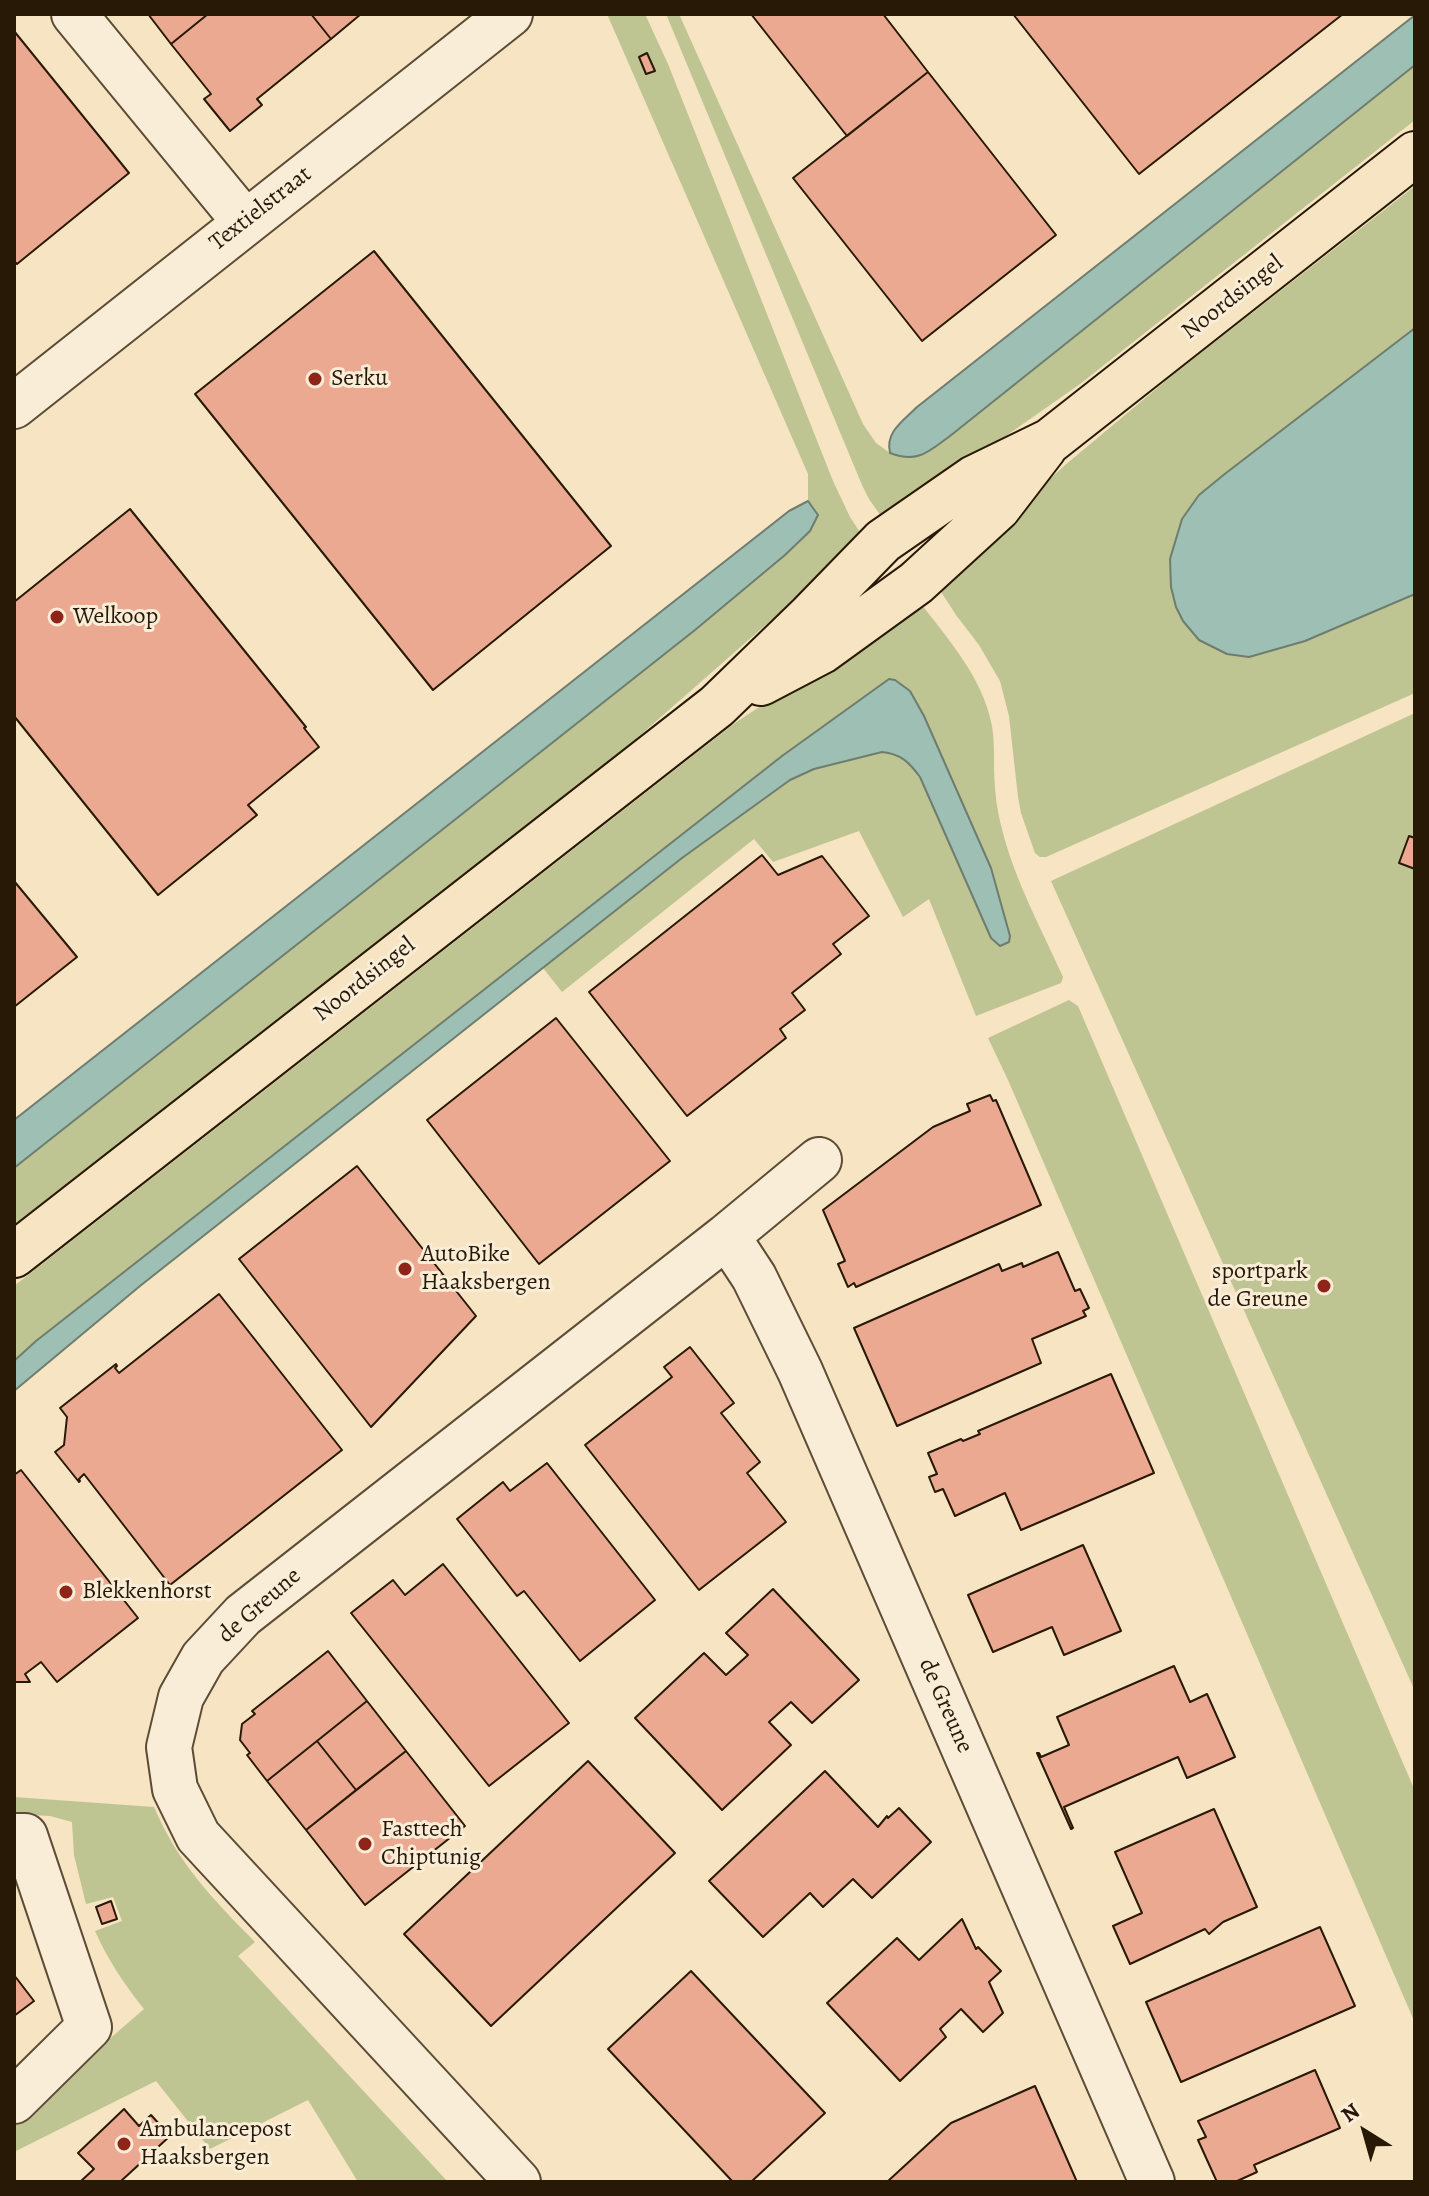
<!DOCTYPE html>
<style>
body{margin:0}
#map{position:relative;width:1429px;height:2196px;overflow:hidden;background:#f6e4c2;font-family:Alegreya,serif}
canvas{display:block}
.frame{position:absolute;inset:0;border:16px solid #281906;pointer-events:none}
.north{position:absolute;left:1325px;top:2092px;width:80px;height:80px;-webkit-text-stroke:6px #f9edd7;paint-order:stroke;rotate:323deg;font-size:22px;font-weight:700;line-height:32px;text-align:center;color:#281906}
.north::after{content:'';display:block;margin:auto;width:28px;height:36px;background:#281906;clip-path:polygon(50% 0,100% 100%,50% 72%,0 100%)}
</style>
<div id="map">
<canvas width="1429" height="2196"></canvas>
<div class="frame"></div>
<div class="north">N</div>
</div>
<script>
const g = document.querySelector('canvas').getContext('2d');
g.lineJoin = 'round';
function paint(path, color) { g.fillStyle = color; g.fill(path, 'evenodd'); }
function stroke(path, color, width, dash) { g.strokeStyle = color; g.lineWidth = width; g.lineCap = dash ? 'butt' : 'round'; g.setLineDash(dash || []); g.stroke(path); }
function drawText(font, color, halo, rows, align = 'center') {
  g.font = font + ' Alegreya,serif'; g.lineWidth = 6; g.setLineDash([]); g.textBaseline = 'middle'; g.strokeStyle = halo; g.fillStyle = color; for (const [text, x, y, turn = 0] of rows) {
    g.save(); g.translate(x, y); g.rotate((+turn || 0) * Math.PI / 180); g.textAlign = isNaN(turn) ? turn : align; if (halo) g.strokeText(text, 0, 0); g.fillText(text, 0, 0); g.restore();
  }
}
paint(new Path2D(`
 M607 14H645L668 64 833 481 850 517 863 537 860 542 629 745 14 1227V1168L695 630 785 555 810 531 818 515 808 501V474Z
 M666 14H679L863 424 876 443 890 453 923 455 950 436 1415 65V120L1080 384 886 520 883 519 869 499 862 485Z
 M1415 186V328L1226 473 1199 495 1182 519 1305 641 1415 594V693L1046 857H1040L1035 853 1021 813 1018 797 1009 716 1000 681 979 645 956 615 936 584 1064 466 1174 374Z
 M918 600C947 638 983 677 992 726 994 738 994 750 994 762 994 785 996 807 1002 829 1014 879 1042 930 1063 977L1061 983 976 1016 929 899 903 917 859 831 773 862 754 839 562 992 543 968 682 858 790 780 814 769 882 752C901 754 909 762 920 777L991 938 895 680 36 1341 14 1361V1286L735 723 829 661Z
 M1415 713V1691L1051 881Z
 M1069 1000 1078 1006 1415 1791V2023L1008 1080 988 1038Z
 M14 1797 154 1807C179 1865 212 1898 255 1942L238 1956 448 2182H358L308 2100 210 2149 156 2081 14 2152V2122L144 2009C124 1984 108 1960 95 1931L122 1921 113 1897 86 1904 74 1855 72 1822 50 1816 14 1814Z`), '#bec492');
const water = new Path2D(`
 M1415 15V65L950 436C929 451 918 464 890 453 885 432 903 421 917 407Z
 M1415 328V594L1305 641 1249 657 1227 654 1199 640 1183 621 1176 607 1171 587 1170 559 1182 519 1199 495 1226 473Z
 M808 501 818 515 810 531 785 555 695 630 14 1168V1120L789 511Z
 M889 679 895 680 910 691 924 716 991 868 1010 936 1009 942 1000 946 991 938 920 777C909 762 901 754 882 752L814 769 790 780 682 858 140 1286 14 1391V1361L36 1341 782 756Z`);
paint(water, '#9dbfb4');
stroke(water, '#6e7d6e', 2);
const building = new Path2D(`
 M148 14H208L171 44Z
 M208 14H311L331 39 257 99 262 105 230 131 204 99 211 94 171 44Z
 M311 14H361L331 39Z
 M751 14H883L928 72 847 136Z
 M1013 14H1343L1139 174Z
 M14 31 129 173 17 264 14 261Z
 M647 53 655 71 646 74 639 57Z
 M928 72 1056 235 922 341 793 178Z
 M374 251 611 546 433 690 195 394Z
 M130 509 306 727 304 728 319 747 248 805 257 815 158 895 14 716V602Z
 M1409 836 1415 838V869L1399 863Z
 M762 855 778 875 822 856 869 916 833 944 841 954 792 993 805 1010 780 1029 786 1038 687 1116 589 992Z
 M14 881 77 957 14 1007Z
 M556 1018 670 1161 539 1264 427 1120Z
 M990 1095 993 1101 996 1100 1041 1205 856 1287 854 1283 848 1287 838 1264 845 1261 823 1210 933 1127 970 1111 967 1104Z
 M357 1166 476 1316 371 1427 239 1259Z
 M1058 1252 1075 1291 1080 1289 1089 1308 1083 1311 1086 1316 1032 1339 1041 1363 897 1426 854 1328 999 1264 1002 1271 1022 1263 1023 1267Z
 M219 1294 342 1450 170 1585 84 1474 79 1479 80 1481 79 1482 55 1452 64 1445 67 1417 60 1408 116 1364 117 1366 115 1368 119 1373Z
 M690 1347 734 1403 721 1413 760 1462 747 1473 786 1522 699 1590 585 1445 672 1377 664 1367Z
 M1111 1374 1154 1473 1021 1530 1005 1493 955 1516 943 1489 935 1492 929 1477 937 1474 928 1453 961 1439 963 1441 980 1434 978 1431Z
 M547 1463 655 1600 580 1661 524 1591 517 1596 457 1519 503 1482 510 1491Z
 M21 1470 138 1618 57 1682 41 1662 25 1674 30 1682H14V1475Z
 M1083 1545 1121 1631 1064 1655 1052 1627 993 1652 968 1595Z
 M443 1564 569 1723 489 1786 351 1613 393 1580 405 1595Z
 M773 1589 859 1680 812 1723 791 1702 769 1722 791 1745 722 1810 635 1718 704 1653 726 1675 748 1655 726 1633Z
 M328 1651 367 1701 267 1781 247 1755 250 1753 240 1740 242 1724 255 1714 252 1711Z
 M1174 1666 1190 1702 1207 1694 1235 1757 1187 1778 1178 1757 1064 1807 1073 1828 1071 1829 1037 1753H1039L1041 1757 1069 1745 1057 1717Z
 M367 1701 406 1751 356 1790 317 1741Z
 M317 1741 356 1790 306 1830 267 1781Z
 M406 1751 465 1826 365 1905 306 1830Z
 M588 1761 675 1853 491 2026 404 1934Z
 M825 1771 878 1827 887 1816 888 1818 899 1808 931 1842 872 1898 853 1879 823 1907 810 1893 763 1937 709 1881Z
 M1214 1809 1257 1907 1223 1922 1209 1934 1205 1929 1130 1964 1113 1926 1142 1913 1115 1852Z
 M111 1901 117 1919 102 1924 96 1907Z
 M962 1919 976 1949 978 1947 1001 1971 989 1982 1003 2013 983 2032 961 2009 940 2029 946 2037 900 2081 827 2003 897 1938 919 1960Z
 M1320 1927 1355 2006 1181 2082 1146 2002Z
 M691 1971 825 2113 751 2182H733L608 2049Z
 M14 1975 34 2001 14 2016Z
 M1315 2070 1340 2128 1254 2165 1257 2172 1235 2182H1217L1198 2140 1206 2137 1198 2121Z
 M1035 2086 1077 2182H887L951 2123Z
 M124 2109 139 2126 151 2115 170 2136 120 2182H80L94 2169 78 2153Z`);
paint(building, '#eba991');
stroke(building, '#281906', 2);
const minor = new Path2D(`
 M74 14 245 222
 M14 406 510 14
 M727 1236 754 1277 800 1371 1152 2182
 M14 1836H25L89 2027 14 2101
 M518 2182 198 1836 175 1789 169 1747 181 1697 203 1658 243 1615 727 1236 819 1160`);
const major = new Path2D(`
 M761 683 822 651 916 583 998 508 1044 448
 M14 1255 717 706 809 617 883 541 974 478 1050 441 1415 154`);
stroke(minor, '#5c4c35', 48);
stroke(major, '#281906', 48);
stroke(minor, '#f9edd7', 44);
stroke(major, '#f6e4c2', 44);
for (const [x, y, r, color] of [
 [315,379,8,"#8f2418"],
 [57,617,8,"#8f2418"],
 [405,1269,8,"#8f2418"],
 [1324,1286,8,"#8f2418"],
 [66,1592,8,"#8f2418"],
 [365,1844,8,"#8f2418"],
 [124,2144,8,"#8f2418"]
]) { const dot = new Path2D(); dot.arc(x, y, r, 0, 2 * Math.PI); g.fillStyle = color; g.fill(dot); stroke(dot, '#f9edd7', 3); }
drawText('24px', '#281906', '#f9edd7', [
 ["Textielstraat",261,209,-38],
 ["Noordsingel",1233,298,-38],
 ["Noordsingel",365,980,-38],
 ["de Greune",260,1606,-41],
 ["de Greune",945,1706,66]
]);
drawText('24px', '#281906', '#f9edd7', [
 ["Serku",331,379],
 ["Welkoop",73,617],
 ["AutoBike",421,1255],
 ["Haaksbergen",421,1283],
 ["sportpark",1308,1272,"right"],
 ["de Greune",1308,1300,"right"],
 ["Blekkenhorst",82,1592],
 ["Fasttech",381,1830],
 ["Chiptunig",381,1858],
 ["Ambulancepost",140,2130],
 ["Haaksbergen",140,2158]
], 'left');
</script>
